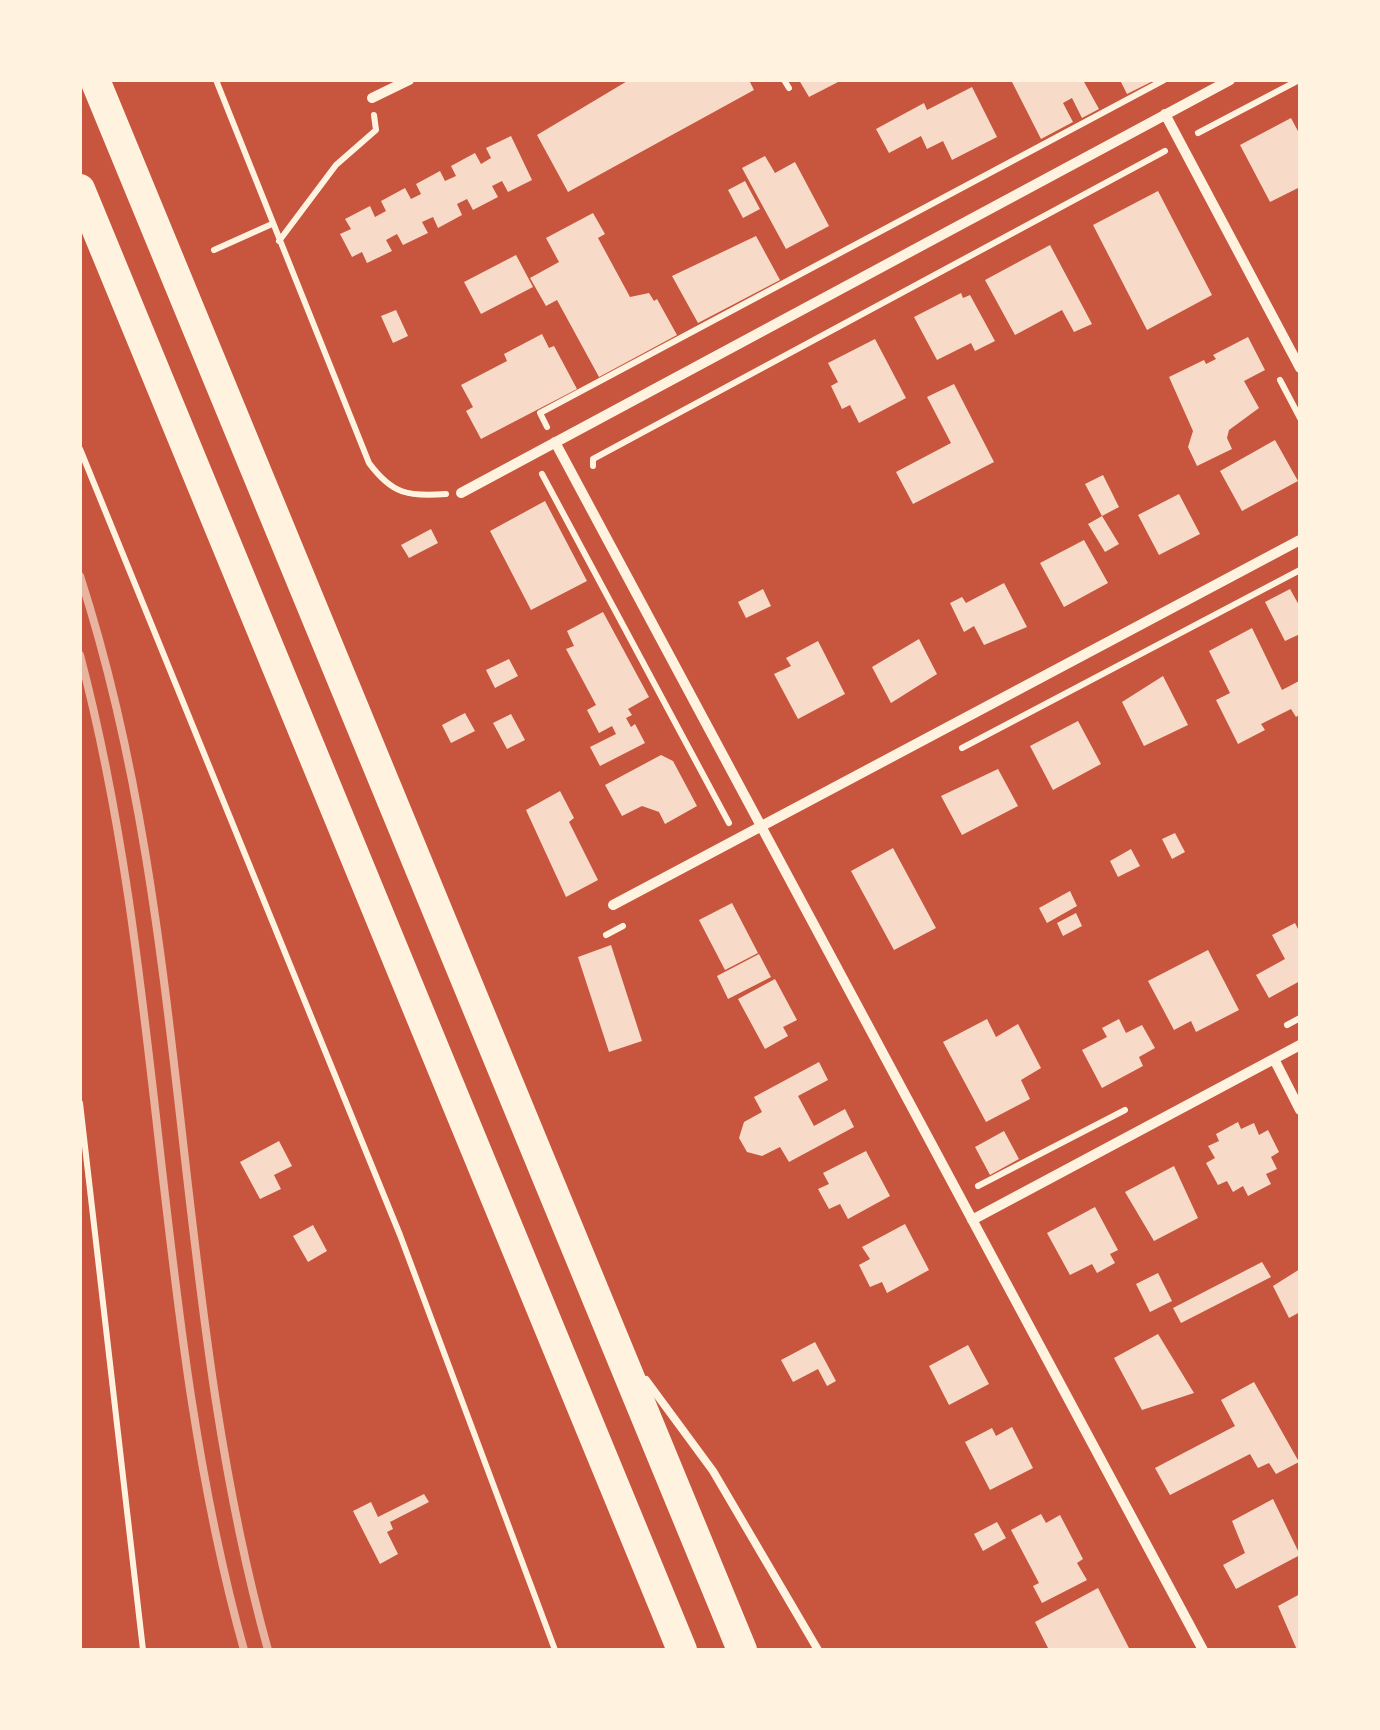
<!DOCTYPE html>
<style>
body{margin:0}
#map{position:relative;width:1380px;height:1730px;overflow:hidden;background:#c8553d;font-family:"Fira Sans Condensed",sans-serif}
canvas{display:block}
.frame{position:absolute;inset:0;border:82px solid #fff3e0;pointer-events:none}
</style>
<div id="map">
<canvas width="1380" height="1730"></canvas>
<div class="frame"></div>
</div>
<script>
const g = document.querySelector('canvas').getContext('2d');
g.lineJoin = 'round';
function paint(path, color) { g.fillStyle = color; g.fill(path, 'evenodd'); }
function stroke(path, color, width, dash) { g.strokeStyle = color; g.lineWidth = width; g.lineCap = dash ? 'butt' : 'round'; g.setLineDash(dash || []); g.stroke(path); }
paint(new Path2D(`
 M629 80H749L754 90 568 192 537 135Z
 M799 80H842L809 97Z
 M1011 80H1083L1099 109 1082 118 1072 98 1063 103 1073 122 1041 139Z
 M1120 80H1155L1127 94Z
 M972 87 997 137 952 160 943 141 927 149 921 136 889 153 876 129 924 103 927 110Z
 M1291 118 1300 135V187L1270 202 1240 145Z
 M511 136 532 180 508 192 502 181 492 186 498 197 473 210 467 199 457 204 462 215 438 228 433 217 422 222 428 233 403 245 397 234 386 240 392 251 367 263 362 252 352 257 340 234 351 229 345 219 370 206 375 217 386 211 381 201 405 188 411 199 421 194 416 184 440 171 445 181 456 176 451 166 475 153 481 164 491 158 486 148Z
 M765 156 775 173 795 162 829 226 786 249 742 168Z
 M745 181 760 209 743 218 728 190Z
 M1158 191 1212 295 1147 330 1093 225Z
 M593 213 605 234 598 238 630 297 649 293 654 301 657 299 677 335 599 377 557 300 546 306 530 278 559 262 546 238Z
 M756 236 780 280 698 323 672 276Z
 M1050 245 1092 324 1074 332 1062 310 1015 335 985 280Z
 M516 255 533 287 481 314 464 282Z
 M961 293 963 298 970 295 995 341 975 351 971 343 937 360 914 317Z
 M396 310 408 336 393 343 381 316Z
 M542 334 549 348 554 346 577 389 481 439 466 411 473 407 461 385 507 361 504 354Z
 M1248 337 1265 370 1244 381 1259 408 1229 430 1227 438 1232 449 1197 466 1188 447 1193 431 1169 377 1204 360 1206 364 1216 359 1213 355Z
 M875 339 906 398 859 423 850 405 842 409 831 386 838 382 828 363Z
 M954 384 994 462 913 504 896 472 951 443 927 397Z
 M1275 440 1298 481 1242 511 1220 471Z
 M1103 475 1119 507 1102 516 1085 484Z
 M1179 494 1200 534 1159 555 1138 515Z
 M545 501 587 581 531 610 490 531Z
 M1102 516 1119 544 1105 552 1088 524Z
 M431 529 438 543 409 558 401 545Z
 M1084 540 1108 583 1064 607 1040 563Z
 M1004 583 1027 627 984 645 974 626 964 632 950 603 962 597 966 603Z
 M763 589 771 606 746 618 738 602Z
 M1290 589 1300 607V634L1285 641 1265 602Z
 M603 612 649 697 628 709 632 715 626 718 631 727 635 724 645 743 600 766 590 747 616 734 612 726 599 733 587 710 596 705 566 649 574 646 567 631Z
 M1252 628 1282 690 1299 681 1300 714 1296 717 1291 709 1261 724 1265 730 1238 744 1216 700 1230 693 1209 651Z
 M919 639 937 674 891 703 872 667Z
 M818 641 845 694 798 719 774 674 791 666 786 658Z
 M509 659 518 676 495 688 486 670Z
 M1163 676 1188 725 1144 746 1122 702Z
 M465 713 475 731 451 743 442 725Z
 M511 714 525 740 507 749 493 723Z
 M1078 721 1101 764 1053 790 1030 746Z
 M661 755 673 761 697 806 665 824 659 812 642 806 622 816 605 785Z
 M998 769 1018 806 962 835 941 796Z
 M560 791 574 818 569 822 598 880 566 897 526 810Z
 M1175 833 1185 852 1172 859 1162 839Z
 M893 848 936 928 894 950 851 871Z
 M1131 849 1140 866 1118 877 1110 861Z
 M1070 891 1077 906 1047 923 1039 908Z
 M732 903 758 953 725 970 699 920Z
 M1076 913 1082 926 1063 936 1057 923Z
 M1295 923 1300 933V981L1269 998 1256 975 1285 959 1272 935Z
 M611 945 642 1041 609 1052 578 957Z
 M1208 950 1239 1010 1196 1032 1191 1021 1174 1030 1148 981Z
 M759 954 771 977 728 999 717 976Z
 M775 979 797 1020 783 1027 788 1036 765 1049 738 999Z
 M987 1019 996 1037 1018 1024 1041 1068 1021 1080 1030 1099 986 1122 943 1042Z
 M1119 1019 1126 1033 1142 1025 1155 1048 1139 1057 1143 1066 1102 1088 1082 1050 1107 1037 1102 1028Z
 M819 1062 828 1080 798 1096 814 1126 845 1109 854 1127 789 1162 780 1147 762 1156 747 1152 739 1138 744 1122 762 1112 754 1097Z
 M1238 1122 1241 1129 1254 1123 1259 1135 1268 1130 1279 1152 1271 1157 1277 1169 1266 1174 1271 1184 1248 1196 1243 1186 1233 1192 1227 1181 1218 1185 1206 1163 1215 1158 1208 1146 1219 1141 1216 1134Z
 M1004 1131 1019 1159 990 1175 975 1147Z
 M279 1141 292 1166 274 1175 281 1189 260 1199 240 1162Z
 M866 1151 890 1196 848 1219 840 1204 829 1209 818 1189 829 1184 823 1173Z
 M1174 1166 1198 1218 1154 1241 1125 1192Z
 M1095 1207 1118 1250 1110 1254 1115 1263 1097 1273 1092 1264 1070 1275 1047 1233Z
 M905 1224 929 1270 887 1293 882 1282 870 1287 859 1265 870 1259 862 1247Z
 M313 1225 327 1251 308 1262 293 1236Z
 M1262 1262 1271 1277 1181 1323 1173 1308Z
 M1300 1269V1312L1289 1318 1273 1286Z
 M1158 1273 1172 1301 1150 1312 1136 1284Z
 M1158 1334 1194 1393 1142 1410 1114 1358Z
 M815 1342 836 1381 827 1386 818 1369 793 1382 781 1360Z
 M968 1345 989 1384 949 1405 929 1366Z
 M1254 1382 1299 1462 1276 1474 1269 1463 1258 1468 1250 1454 1170 1495 1155 1468 1235 1426 1221 1400Z
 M1012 1427 1033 1468 990 1490 965 1442 992 1428 996 1436Z
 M424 1494 429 1502 390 1522 393 1529 387 1532 398 1554 380 1564 353 1511 371 1502 378 1517Z
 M1273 1499 1300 1555 1236 1589 1223 1565 1245 1553 1232 1521Z
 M1041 1514 1046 1523 1060 1515 1083 1559 1077 1563 1087 1580 1042 1603 1033 1586 1039 1583 1011 1530Z
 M997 1522 1006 1538 983 1551 974 1534Z
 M1098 1588 1130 1650H1049L1035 1622Z
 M1300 1594V1650H1297L1278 1606Z`), '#f7dbc8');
stroke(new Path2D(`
 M216 80 369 463C392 494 408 497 446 494
 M784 80 789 88
 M1198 133 1299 80
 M279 241 336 165 376 130 374 115
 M214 250 272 224
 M1280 380 1300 418
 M547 427 540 413 1164 80
 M80 449 400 1235 555 1650
 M593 466V459L1165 151
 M542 474 729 823
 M962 748 1300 570
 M606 935 623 926
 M1287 1025 1300 1018
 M80 1103 143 1650
 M978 1186 1125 1110`), '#fff3e0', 6);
stroke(new Path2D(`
 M646 1380 713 1471 818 1650`), '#fff3e0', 8);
stroke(new Path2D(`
 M372 98 409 80
 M1165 114 1300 368
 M555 442 1203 1650
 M461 493 1230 80
 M613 905 1300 540
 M1274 1059 1300 1110
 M972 1220 1300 1045`), '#fff3e0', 10);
stroke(new Path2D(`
 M95 80 742 1650
 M80 189 682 1650`), '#fff3e0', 30);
stroke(new Path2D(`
 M80 576C193 924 170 1299 268 1650
 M80 655C166 981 153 1325 244 1650`), '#e9b49f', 8);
</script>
